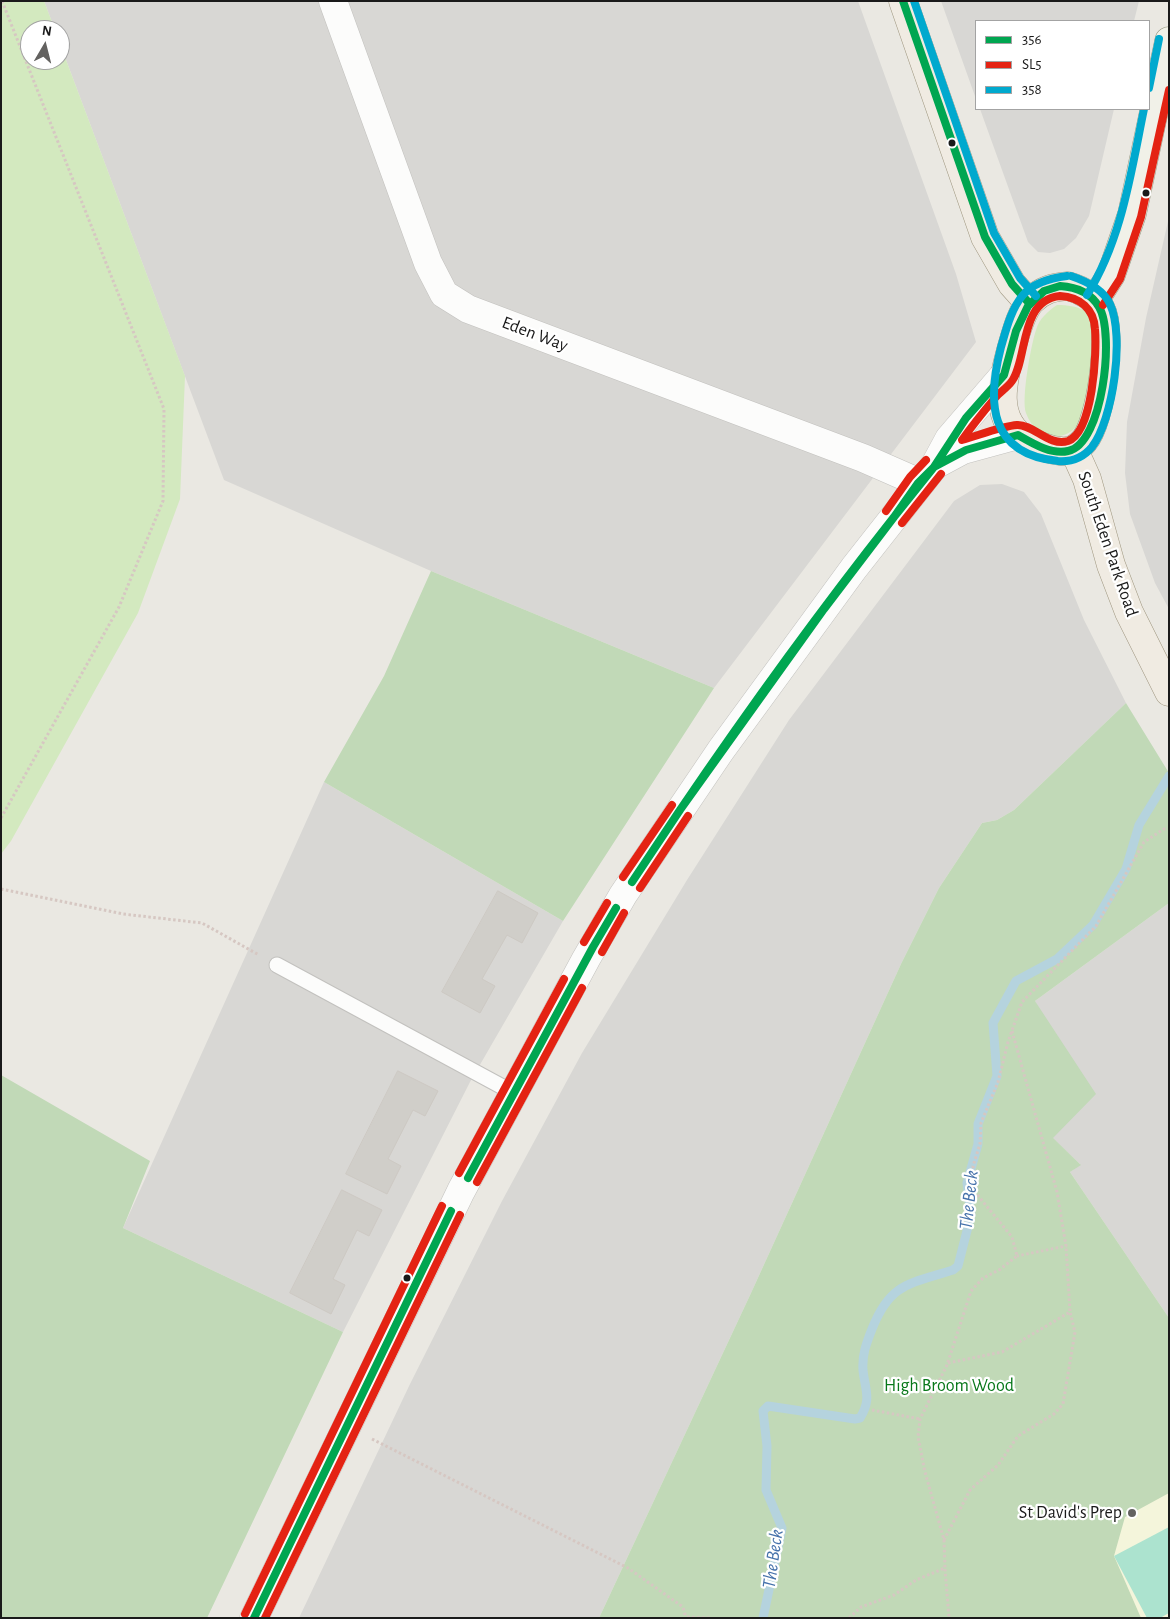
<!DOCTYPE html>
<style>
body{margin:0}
#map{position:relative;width:1170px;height:1619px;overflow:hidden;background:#eae8e2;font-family:"Alegreya Sans",sans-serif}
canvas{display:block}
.frame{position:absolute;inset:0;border:2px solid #1a1a1a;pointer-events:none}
.legend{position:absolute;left:975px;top:20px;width:175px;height:90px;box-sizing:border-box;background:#fff;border:1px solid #a3a3a3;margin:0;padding:6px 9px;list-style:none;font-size:15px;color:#1a1a1a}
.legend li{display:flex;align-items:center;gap:10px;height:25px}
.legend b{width:25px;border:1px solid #a3a3a3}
.north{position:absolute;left:20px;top:20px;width:50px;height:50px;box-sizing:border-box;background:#fff;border:1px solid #a3a3a3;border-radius:50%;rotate:8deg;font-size:14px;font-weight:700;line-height:20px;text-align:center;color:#1a1a1a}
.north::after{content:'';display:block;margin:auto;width:18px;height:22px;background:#636260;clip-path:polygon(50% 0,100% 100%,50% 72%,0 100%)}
</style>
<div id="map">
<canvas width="1170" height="1619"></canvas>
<div class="frame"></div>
<ul class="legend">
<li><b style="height:6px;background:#00a651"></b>356</li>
<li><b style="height:6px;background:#e42313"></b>SL5</li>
<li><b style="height:6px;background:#00a9ce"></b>358</li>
</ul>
<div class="north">N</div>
</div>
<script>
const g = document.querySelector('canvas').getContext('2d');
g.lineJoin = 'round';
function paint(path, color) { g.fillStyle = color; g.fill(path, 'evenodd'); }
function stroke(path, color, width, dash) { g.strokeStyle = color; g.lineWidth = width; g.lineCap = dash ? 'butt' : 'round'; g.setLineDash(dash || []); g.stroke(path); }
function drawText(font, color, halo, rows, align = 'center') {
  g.font = font + ' "Alegreya Sans",sans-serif'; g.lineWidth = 4.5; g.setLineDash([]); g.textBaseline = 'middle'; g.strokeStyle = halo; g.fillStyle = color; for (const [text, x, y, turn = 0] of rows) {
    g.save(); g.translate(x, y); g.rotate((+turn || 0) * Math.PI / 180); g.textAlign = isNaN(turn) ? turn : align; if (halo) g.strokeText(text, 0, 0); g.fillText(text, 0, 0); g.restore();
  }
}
paint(new Path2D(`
 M44 1H858L956 274 976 342 714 688 431 571 224 480 60 44V30H55Z
 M941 1H1139L1134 21H976V99Z
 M980 109H1114L1089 216 1076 238 1064 249 1050 253 1038 252 1028 242Z
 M1169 217V609L1155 583 1130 514 1125 473 1127 422 1146 318Z
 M1002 484 1024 492 1041 514 1084 620 1126 703 1014 810 997 820 982 823 939 888 901 964 751 1293 599 1618H299L410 1384 502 1201 582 1053 687 880 789 720 954 501 980 485Z
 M324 782 563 921 470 1082 343 1332 123 1228Z
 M1169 903V1318L1070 1172 1080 1164 1052 1138 1035 1001Z`), '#d8d7d4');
paint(new Path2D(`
 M1169 1428V1618H1116L1102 1487Z`), '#f4f5db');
paint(new Path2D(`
 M1 1H44L55 30H30V60H60V44L185 376 180 499 138 613 11 841 1 854Z
 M1057 305C1102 305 1097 330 1092 364 1089 380 1087 397 1084 414 1073 444 1037 444 1026 413 1021 399 1031 345 1036 330 1039 319 1048 311 1057 305Z`), '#d3e9bf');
paint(new Path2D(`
 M431 571 714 688 563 921 324 782 384 676Z
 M1126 703 1169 773V903L1035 1001 1096 1094 1053 1138 1081 1165 1070 1172 1169 1318V1493L1125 1517 1114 1556 1141 1618H599L751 1293 901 964 939 888 982 823 997 820 1014 810Z
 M1 1075 150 1161 123 1228 343 1332 207 1618H1Z`), '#c1d9b7');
paint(new Path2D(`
 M1169 1527V1613L1160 1618H1147L1114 1556Z`), '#ace3cf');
stroke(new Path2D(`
 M763 1618 782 1528 766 1490 767 1446 763 1411 768 1406 855 1419 860 1418C872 1399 865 1390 863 1370 862 1355 866 1344 872 1329 890 1283 909 1284 953 1270L958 1266 971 1215 967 1183 978 1144V1124L997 1076 993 1023 1016 981 1057 959 1093 925 1126 869 1139 825 1169 776`), '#b5d3de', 9);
const building = new Path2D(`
 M498 891 538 913 522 943 507 935 482 979 495 986 480 1013 442 992Z
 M398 1071 438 1091 425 1116 413 1110 388 1159 401 1166 387 1194 346 1174Z
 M342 1190 382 1210 369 1236 357 1230 333 1279 345 1285 331 1314 290 1293Z`);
paint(building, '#d0cec9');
stroke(building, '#cdc9c3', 1);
const service = new Path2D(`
 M277 965 512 1092`);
const minor = new Path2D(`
 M333 1 428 263 444 294 468 309 863 458 920 483`);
const tertiary = new Path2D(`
 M935 465 963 450 1018 435
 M254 1618 461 1191 586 959 623 895 721 750 854 568 935 465 949 439 1005 374`);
const secondary = new Path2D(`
 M1095 300 1111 275 1132 214 1169 41`);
const primary = new Path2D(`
 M903 1 985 237 1012 284 1029 303
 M1068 286C1082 290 1094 296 1101 309 1113 332 1101 422 1084 441 1077 449 1070 452 1060 451 1049 450 1039 446 1028 441 991 422 1003 379 1012 346 1016 333 1021 312 1031 301 1042 290 1053 287 1068 286Z
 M1074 450 1087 479 1111 565 1129 612 1169 692`);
stroke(service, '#c2c1be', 17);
stroke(minor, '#c2c1be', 29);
stroke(tertiary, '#c2c1be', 29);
stroke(secondary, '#90927b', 29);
stroke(primary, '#9f9780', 29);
stroke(new Path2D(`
 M1 818 119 607 163 501 164 409 2 1
 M1 889 123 914 202 923 259 955
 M1012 1031 1057 1192 1066 1246 1017 1256
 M948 1363 1002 1352 1070 1312 1066 1246
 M872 1410 920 1419
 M372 1439 628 1568 683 1607 686 1618
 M944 1540 970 1490 998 1465 1018 1436 1054 1414 1063 1404 1075 1332 1070 1312
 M945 1569 949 1618
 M687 1617 711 1618
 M849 1618 861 1607 894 1595 916 1580 945 1568 944 1540 925 1472 918 1437 920 1419 947 1365 971 1291 983 1278 999 1270 1017 1256 1012 1237 975 1192 973 1166 980 1144 981 1123 998 1082 1008 1042 1022 1002 1096 926 1144 842 1164 829H1169`), '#d6c7c2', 3, [2.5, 2.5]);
stroke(service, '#fcfcfb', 15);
stroke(minor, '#fcfcfb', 28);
stroke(tertiary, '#fcfcfb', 28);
stroke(secondary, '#f1f1e8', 28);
stroke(primary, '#f0ebe2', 28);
stroke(new Path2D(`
 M903 1 985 237 1012 284 1029 303
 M1060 286C1076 287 1091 293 1099 307 1115 333 1103 444 1068 451 1051 455 1032 443 1018 435L966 450 934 467 966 418 1004 375 1016 331 1028 306 1044 291Z
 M894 517 918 483 934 467
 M894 517 934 467
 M680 810C748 710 819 612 894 517
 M680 810 824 609 894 517
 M632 882 680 810
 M632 882 680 810
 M593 947 616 908
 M593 947 616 908
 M573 984 593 947
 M573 984 593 947
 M468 1178 573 984
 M468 1178 573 984
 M254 1618 451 1211
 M254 1618 451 1211`), '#00a651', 8);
stroke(new Path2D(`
 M1060 296C1080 297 1094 309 1095 329 1097 352 1093 432 1068 441 1049 447 1033 424 1017 425 1002 426 977 436 962 440 972 426 984 411 995 398 1000 392 1007 388 1012 381 1028 359 1019 300 1060 296Z
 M1103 305 1120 279 1141 217 1169 90
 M886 511 910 477 926 460
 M902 523 941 474
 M623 877 672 805
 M640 888 688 816
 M584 942 607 903
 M602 952 624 913
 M459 1173 564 979
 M477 1182 582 988
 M245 1614 442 1206
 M265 1618 460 1215`), '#e42313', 8);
stroke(new Path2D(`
 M914 1 994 233 1020 278 1036 296
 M1149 88 1159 39
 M1067 276C1051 278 1034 282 1023 295 1011 309 1006 330 1001 347 987 401 988 454 1058 461 1071 462 1083 458 1092 447 1113 420 1125 336 1110 304 1103 289 1086 281 1071 276
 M1087 295C1122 239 1131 172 1144 109`), '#00a9ce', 8);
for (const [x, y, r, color] of [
 [952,143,4.5,"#1a1a1a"],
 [1146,193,4.5,"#1a1a1a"],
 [407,1278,4.5,"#1a1a1a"],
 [1132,1513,5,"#636260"]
]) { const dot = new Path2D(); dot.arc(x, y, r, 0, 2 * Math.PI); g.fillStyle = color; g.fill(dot); stroke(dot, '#fff', 2); }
drawText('18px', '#1a1a1a', '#fff', [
 ["Eden Way",535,334,21],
 ["South Eden Park Road",1108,544,71]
]);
drawText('18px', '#09781a', '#fff', [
 ["High Broom Wood",949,1386]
]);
drawText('18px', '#1a1a1a', '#fff', [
 ["St David's Prep",1122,1513]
], 'right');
drawText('italic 19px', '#4672ab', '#fff', [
 ["The Beck",969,1200,-84],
 ["The Beck",773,1559,-82]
]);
</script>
